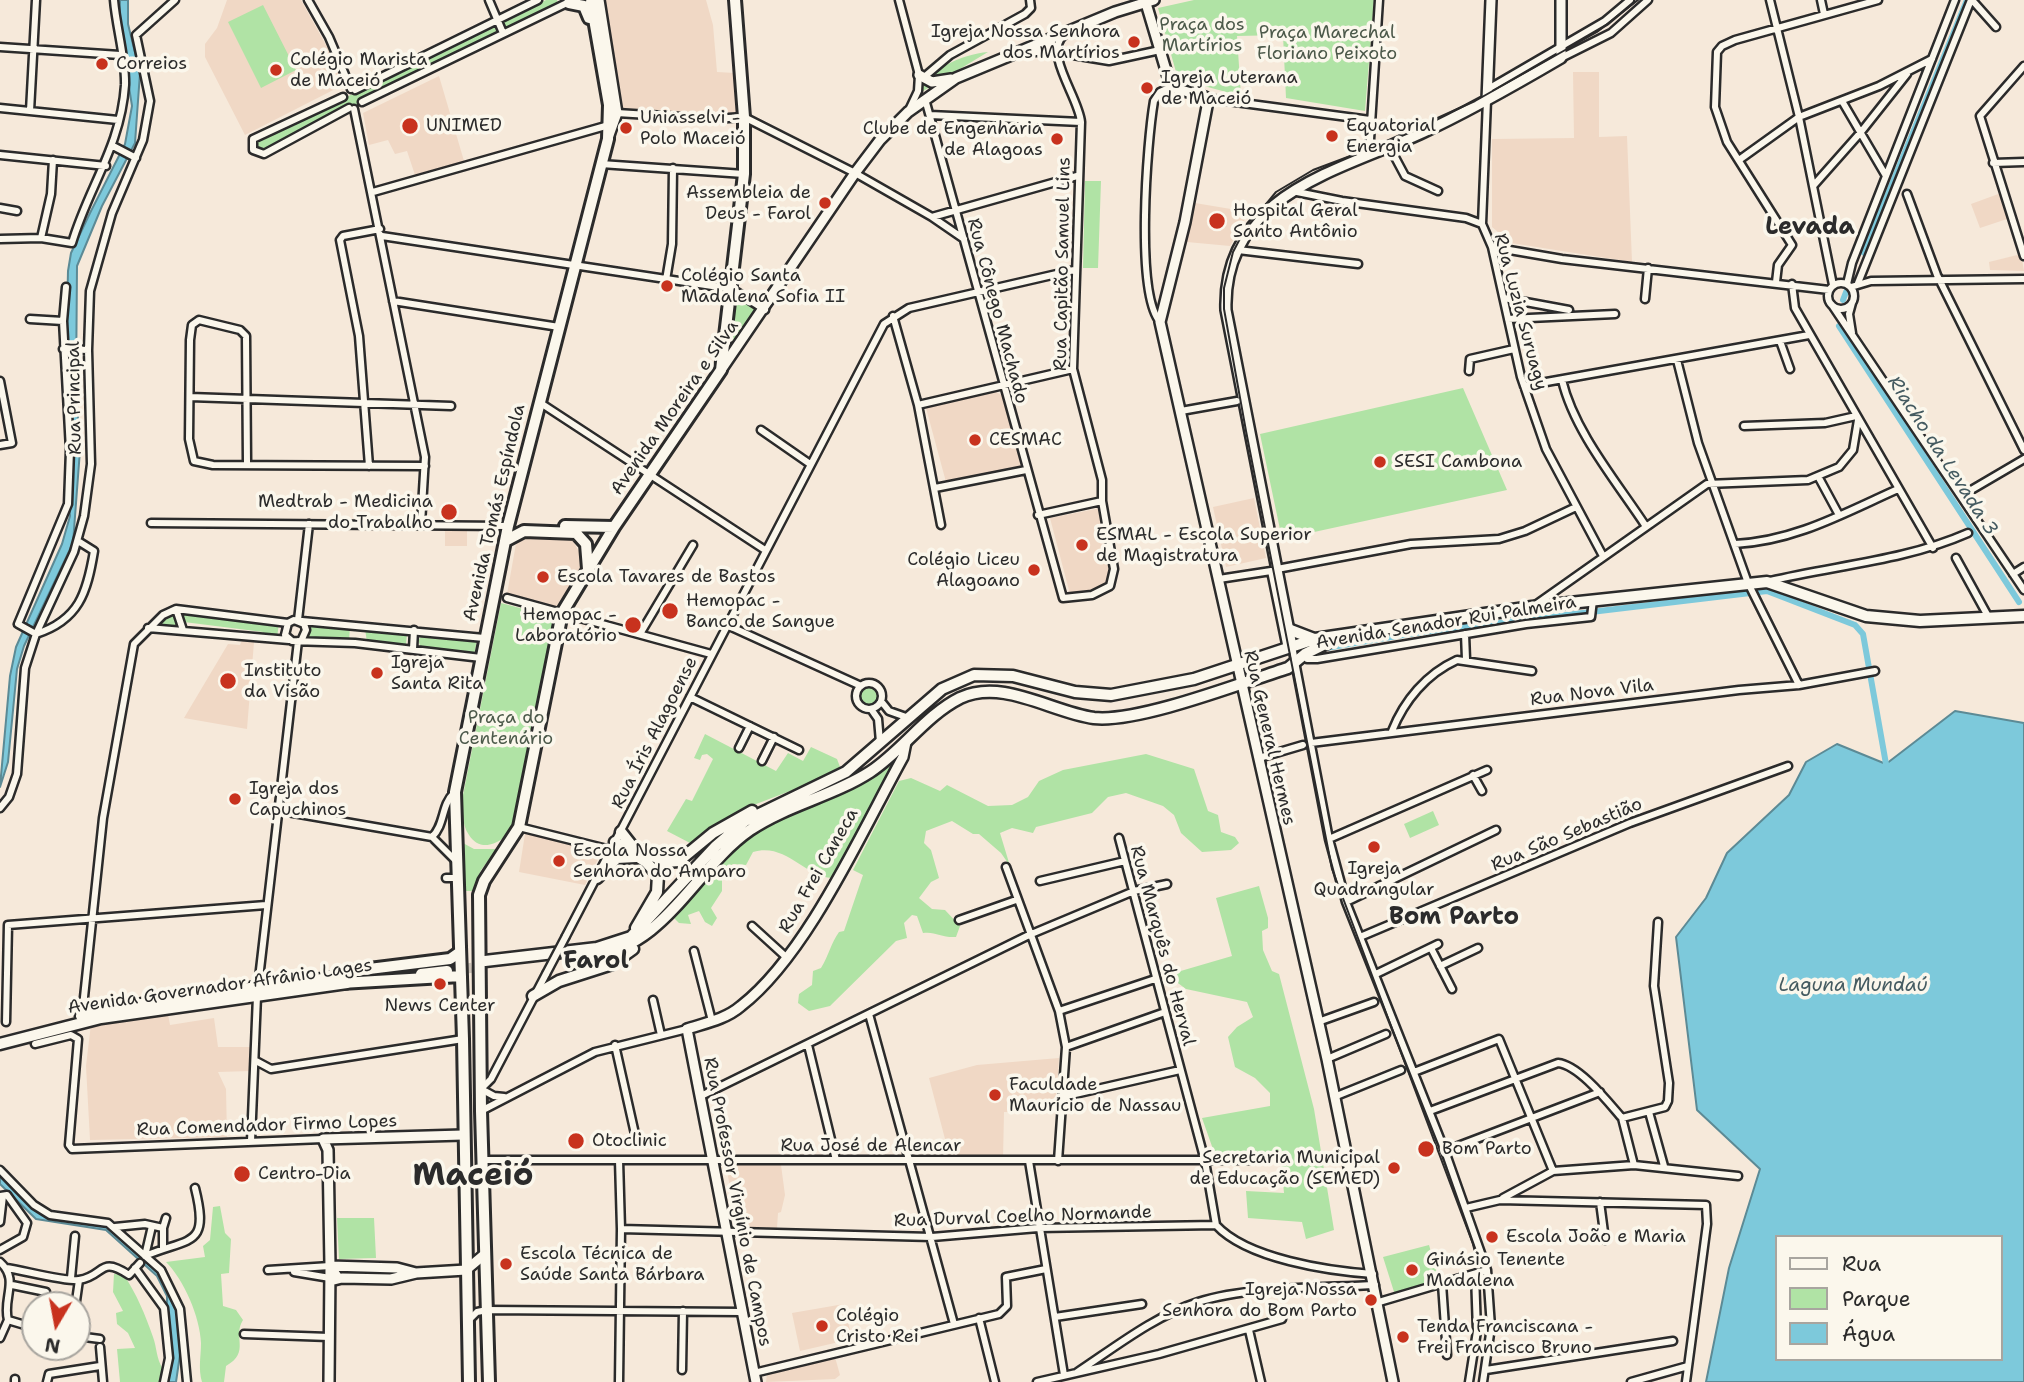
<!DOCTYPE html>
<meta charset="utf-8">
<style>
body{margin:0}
#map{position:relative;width:2024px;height:1382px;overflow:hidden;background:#f6e9da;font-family:"Shantell Sans",sans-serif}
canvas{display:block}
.legend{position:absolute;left:1775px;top:1235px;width:228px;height:126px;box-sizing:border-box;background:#fbf7ec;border:2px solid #a8a59f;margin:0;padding:9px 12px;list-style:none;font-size:21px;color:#2b2b2b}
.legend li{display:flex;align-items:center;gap:14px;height:35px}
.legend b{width:35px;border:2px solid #a8a59f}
.north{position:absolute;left:21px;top:1291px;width:70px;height:70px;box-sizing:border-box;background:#fbf7ec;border:2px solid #a8a59f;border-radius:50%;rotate:190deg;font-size:19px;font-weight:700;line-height:28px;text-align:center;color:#2b2b2b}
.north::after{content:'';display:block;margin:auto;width:24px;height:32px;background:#c8321e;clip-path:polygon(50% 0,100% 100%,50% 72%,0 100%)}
</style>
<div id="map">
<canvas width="2024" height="1382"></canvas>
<ul class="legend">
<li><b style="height:9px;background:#fbf7ec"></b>Rua</li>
<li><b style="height:19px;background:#b0e3a5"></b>Parque</li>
<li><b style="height:19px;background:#7dc9db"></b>Água</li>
</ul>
<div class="north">N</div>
</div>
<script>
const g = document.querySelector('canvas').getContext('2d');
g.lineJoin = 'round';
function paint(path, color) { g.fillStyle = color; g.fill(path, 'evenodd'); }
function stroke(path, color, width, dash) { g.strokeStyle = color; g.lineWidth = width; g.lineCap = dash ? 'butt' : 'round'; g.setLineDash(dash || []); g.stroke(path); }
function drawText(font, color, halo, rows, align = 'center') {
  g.font = font + ' "Shantell Sans",sans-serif'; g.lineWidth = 7; g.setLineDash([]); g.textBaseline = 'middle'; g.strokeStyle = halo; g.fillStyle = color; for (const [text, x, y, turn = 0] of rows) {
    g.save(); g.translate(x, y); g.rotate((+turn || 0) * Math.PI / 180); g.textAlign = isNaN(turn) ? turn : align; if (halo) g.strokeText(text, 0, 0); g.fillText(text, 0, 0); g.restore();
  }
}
paint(new Path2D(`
 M227 0H301L347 83 245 135 205 57V44L217 28Z
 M600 0H706L713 25 717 72 735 73 741 116 617 113Z
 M1573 72H1599V137L1627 136 1632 262 1511 243 1492 227V139L1574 138Z
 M439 76 464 161 415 175 407 151 395 154 388 140 369 145 363 113Z
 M2001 193 2010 218 1980 228 1971 204Z
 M1195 203 1249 212 1230 246 1187 242Z
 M2021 254 2024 271 1990 270 1989 262Z
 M995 392 1003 395 1023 467 946 482 926 408Z
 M1254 498 1266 558 1226 567 1213 507Z
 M1101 508 1113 572 1108 586 1077 597 1070 594 1050 518Z
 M445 528H467V546H445Z
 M523 533 570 536 584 560 562 604 554 608 507 594 517 538Z
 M242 640 254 642 247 729 184 718 228 644 240 645Z
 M525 834 603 849 585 885 519 872Z
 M168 1014 170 1025 214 1018 218 1047H251V1071L218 1072 226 1089 227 1137 90 1140 86 1066 91 1024Z
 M1059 1058 1055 1113 1004 1112 1003 1159 950 1158 929 1078 977 1065Z
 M726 1165H781L785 1195 781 1212 778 1213 777 1228 737 1227Z
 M844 1304 852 1339 800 1351 792 1313Z
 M835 1357 840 1375 835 1379 766 1382 767 1374 774 1370Z`), '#f0d8c5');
paint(new Path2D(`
 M546 0H557L559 9 265 153 255 149 256 141Z
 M1194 0H1374L1365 111 1286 98 1283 35 1237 36 1241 96 1178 79 1158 8Z
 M263 5 296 70 261 88 228 22Z
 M988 52 915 96C924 71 962 54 988 52Z
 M1085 181H1101L1098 268H1083Z
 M734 292 765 310 726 361Z
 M1463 388 1507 490 1282 539 1260 434Z
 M501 603 558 618 515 824C507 840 482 856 469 835 461 824 463 808 463 795Z
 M179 613 279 623 277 638 264 637 263 632 184 622 182 627H156L167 615Z
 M307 623 350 627 349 641 308 638Z
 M365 629 407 633 406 645 367 642Z
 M424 634 477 640 474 655 421 648 418 640Z
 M859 697a10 10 0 1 1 20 0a10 10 0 1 1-20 0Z
 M705 734 776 771 788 753 803 761 811 747 837 759 840 767 829 776 738 811 677 854 690 843 667 831 686 799 692 801 713 759 707 754 702 755 700 760 694 758Z
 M1146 754 1194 769 1208 811 1218 815 1221 832 1235 837 1239 843 1231 850 1202 852 1181 833 1174 815 1163 806 1126 793 1108 797 1092 813 1036 827 1033 833 1012 828 1000 833 1010 866 1001 853 979 834H973L952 821 926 831 924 843 931 850 939 878 931 882 919 898 932 909 945 910 960 926 956 937C942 938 935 931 923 933L917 916 912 915 904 923 907 938 896 941 830 1006 809 1011 798 1003 799 994 812 985 813 971 821 968C829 955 831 943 839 932L844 931 863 875 853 870 899 781 911 778 940 791 947 785 988 806 1012 805 1028 797 1039 781 1063 770Z
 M897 759 832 878C804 876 785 842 753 852L746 865 733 864 722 872V891L711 908 717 918 712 926 705 922 699 911 688 915 691 924 679 923 672 916C700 884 731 844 769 824 813 802 860 791 897 759Z
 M1433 811 1439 825 1410 838 1404 824Z
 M463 843 474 849H497L481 870 473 891H464Z
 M1259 886 1268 918V928L1262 931 1263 950 1272 971 1279 974 1314 1109 1334 1230 1306 1239 1302 1222 1248 1218 1246 1191 1284 1193 1280 1152C1259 1157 1235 1158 1214 1152L1202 1118 1270 1106V1093L1255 1078 1235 1067 1228 1037 1237 1027 1253 1017 1247 1002 1186 989 1167 975 1232 956 1216 898Z
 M220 1206 225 1233 231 1239 229 1273 221 1274 223 1306 236 1310 243 1320C232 1337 251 1352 226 1366L224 1382H202C198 1368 201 1357 201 1343 200 1317 184 1280 166 1262L205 1257 203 1246 210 1240 213 1207Z
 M337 1218H374L376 1258 339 1259Z
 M1429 1245 1440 1283 1395 1295 1383 1257Z
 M114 1274 124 1275C137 1295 145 1314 153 1337 157 1348 156 1358 163 1369L160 1382H120L117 1349 135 1348 128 1333 117 1324 116 1313 123 1311 113 1292Z`), '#b0e3a5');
const water = new Path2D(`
 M120 0H128V24L140 73 135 143 102 206 77 266 76 389 80 450 73 543 24 646 17 669 8 762 0 787 10 676 16 647 62 544 70 516 66 356 68 271 71 253 90 213 125 144 132 106 120 30Z
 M1955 711 2024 723V1382H1706L1729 1268 1760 1169 1697 1110 1676 937 1706 898 1727 853 1789 795 1806 762 1837 744 1886 764ZM1777 1237H2001V1359H1777Z
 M0 1171 38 1210 108 1223 161 1271 176 1298 181 1348 176 1382H167V1296L157 1276 106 1230 36 1219 0 1184Z`);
paint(water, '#7dc9db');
stroke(water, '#5c8a95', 2);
stroke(new Path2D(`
 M1864 253 1967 0
 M1843 300 1848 287
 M1839 326 2019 602
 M1326 648 1415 633 1767 591 1855 625 1863 634 1886 764`), '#7dc9db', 6);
stroke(new Path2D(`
 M447 971 486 966`), '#cdc3b7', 10, [10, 5]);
const street = new Path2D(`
 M308 0 329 37 351 89
 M489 0 503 33
 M899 0 919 75 918 91 909 110
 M1770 0 1799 117 1833 285
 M1821 0 1824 14
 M1972 0 1996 27
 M0 47 120 55
 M1023 52H1055L1109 61 1160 50
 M1561 58 1611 33 1648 0
 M2024 66 1980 116 2024 256
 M923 78 950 55 1025 14 1031 8 1030 0
 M1488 89 1605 21 1630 0
 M355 90 538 0
 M343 97 253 139V150L264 154 349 108
 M925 99 1063 598 1092 595 1110 586 1114 569 1102 501V480L1073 369 1081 122C1079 98 1044 54 1063 36
 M1487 100 1482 224 1492 247 1521 377 1546 449 1603 556
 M1208 101 1213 99 1370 120
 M1842 101 1886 176
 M362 102 571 1
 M0 108 118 120
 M354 109 425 457 421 524
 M30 111 36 0
 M617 113 713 119 744 117 855 173 932 217 964 239
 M930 115 1081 122
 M113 146 136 158
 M1389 146 1405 176 1438 191
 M0 155 106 166
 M1369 155 1379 0
 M1739 160 1799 117 1879 86 1932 59
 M1993 163 2024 162
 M601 164 744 174
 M1814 185 1861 132 1907 74
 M1292 191 1342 201 1466 218 1482 224
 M373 192 609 125
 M1907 194 1937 275 2024 450
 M0 208 17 211
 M932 217 1077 176
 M382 236 732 289 765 310
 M41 238 51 194 53 160
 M0 239 41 238 72 243C88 188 121 146 125 85 126 60 116 26 114 0
 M1492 247 1562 259 1829 290
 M1238 250 1358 264
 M666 280 672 244 673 168
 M1776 282 1778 265 1792 245 1727 142 1715 107 1717 52 1722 46 1735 40 1878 0
 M1828 296a13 13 0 1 1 26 0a13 13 0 1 1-26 0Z
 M1858 283 1971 0
 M1792 284 1795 308 1933 548
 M1847 284 1852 263 1955 0
 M66 287 63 321 70 450 68 504 18 624 36 634C79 620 87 593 94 551L78 541
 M1851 287 1871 281 2024 279
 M1504 298 1569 310
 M1645 299 1648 268
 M393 301 559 327
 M1852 303 1849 314 1852 333
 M1832 305 2024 590
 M893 316 918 405 941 525
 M30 319 63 321
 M1508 319 1615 314
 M1160 322C1135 293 1147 142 1154 101L1160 92 1171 87
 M1780 341 1790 369
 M63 349 88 350
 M1677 360 1698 443 1748 583 1799 685
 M1469 371 1470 359 1514 349
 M1562 380C1574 431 1616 481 1645 525
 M0 381 12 443 0 445
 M1524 386 1809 335
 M190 397 451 406
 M539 402 765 550
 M918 405 1073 369
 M1181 411 1237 401
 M1744 426 1825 423 1856 416
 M761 430 810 464
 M247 463 246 336 240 330 199 320 192 325 190 340 189 439 194 461 213 465 425 466
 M369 466 359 336 340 240 343 236 380 229
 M1819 478 1839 515
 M935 488 1026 470
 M1961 496 2024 459
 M1038 515 1102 501
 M151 523 508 526
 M1735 544C1795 541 1844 513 1898 489
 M1956 558 1989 618
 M1277 569 1411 544 1499 539 1525 531 1576 507
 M2013 574 2024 567
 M1219 579 1271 571 1287 649
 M1770 581C1837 565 1904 561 1968 533
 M507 598 711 654
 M1534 606 1707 484 1808 480 1839 467 1853 450 1858 420
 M176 609 183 630
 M298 620 309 524
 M302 621 484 638
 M727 625 861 686
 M148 628 289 640
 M640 634 693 545
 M1465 634 1466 659
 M302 639 306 630 304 624 294 620 288 623 285 635 292 641 355 643 481 658
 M1292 646 1329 839 1346 902 1445 1151 1487 1270 1491 1327 1483 1382
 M413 649 414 630
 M1305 654 1307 659H1317L1526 624 1591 617 1593 600
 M856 696a13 13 0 1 1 26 0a13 13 0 1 1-26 0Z
 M690 697 799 750
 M881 701 889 711 906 717
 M871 709 878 719 880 742
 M1392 731C1404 701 1426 674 1457 660L1532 671
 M1311 743 1739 690 1799 685 1875 671
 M739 748 750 726
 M1259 758 1303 745
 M762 761 774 737
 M1473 775 1482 791
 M0 808 9 797 17 774 25 668 36 634 74 552 84 516 91 464 88 350 90 291 112 213 143 140 150 101 136 35 175 0
 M276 810 432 837 456 861
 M519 827 611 850
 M432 837C445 825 441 805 454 793
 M1119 838 1205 1161 1216 1225C1247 1259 1329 1271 1373 1274
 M1329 839 1487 770
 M1006 867 1059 1011 1066 1047 1058 1161
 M446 878H457
 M1040 881 1125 861
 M1346 902 1496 830
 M959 920 1016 900
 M752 926 786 957
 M566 936 884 324 909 308 1074 270
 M1360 937 1630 823 1788 766
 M1431 948 1452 989
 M694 951 712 1021
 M1440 966 1478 948
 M1376 974 1438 944
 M258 987 298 641
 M653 1000 661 1035
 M1059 1011 1155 979
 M869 1014 954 1324
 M82 1016 103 818 134 644 163 615 176 609 288 623
 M6 1022 8 925 266 905
 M1318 1022 1374 1002
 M35 1044 71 1035 78 1039 69 1145 72 1149 323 1139
 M615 1045 635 1134
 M808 1045 836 1160
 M1066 1047 1165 1012
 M1327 1059 1386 1034
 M256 1061 271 1069 463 1039
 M1414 1072 1499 1039 1553 1171
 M701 1096 1029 935 1134 891 1167 884
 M504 1097 494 1096 481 1089 491 1079 546 974
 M1062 1097 1180 1070
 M1334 1097 1401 1070
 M481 1111 595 1052 687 1029
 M1430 1111 1558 1063C1579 1065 1608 1102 1622 1118L1665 1107 1668 1101 1669 1083 1654 986 1658 922
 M1649 1112 1664 1166
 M1622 1118 1634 1165
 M251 1141 257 996
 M1445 1151 1600 1092
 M483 1160H1259
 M1029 1161 1064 1375
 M0 1170 34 1205 50 1215 108 1223 161 1270 180 1309 187 1382
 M0 1196 7 1195 27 1223 23 1237 0 1250
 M1503 1198 1553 1171 1634 1165 1738 1176
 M1600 1202 1605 1240
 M1466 1208 1500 1200 1706 1205 1707 1224 1686 1382
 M0 1222 3 1196
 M115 1227 145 1224 163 1228 166 1218
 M163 1228V1248
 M621 1229 932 1237 1038 1228 1216 1225
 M145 1256C190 1237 210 1248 195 1188
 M145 1256 152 1226
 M0 1262C20 1280 2 1298 8 1320
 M6 1268C22 1270 66 1282 79 1280 105 1276 99 1255 129 1275L140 1263
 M135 1268 164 1308 169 1358 164 1382
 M268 1270 330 1266
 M294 1272 330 1278
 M71 1278 75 1236
 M1442 1284 1447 1355
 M12 1285 46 1292
 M1379 1302 1487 1270
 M72 1305 76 1301 79 1280
 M1055 1317 1142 1304
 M979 1318 995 1382
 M8 1320 35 1328
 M468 1321 477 1312 487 1310 742 1312
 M1249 1330 1261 1382
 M244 1334 329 1337
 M77 1336 100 1339
 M0 1338 8 1320
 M100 1347 103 1382
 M682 1370 683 1311
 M1486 1370 1673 1341
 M754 1373 999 1314 1007 1306 1006 1277 1046 1269
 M1076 1373C1114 1348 1154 1316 1198 1302 1248 1286 1322 1288 1375 1285
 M15 1382V1379
 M47 1382 49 1374 100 1366
 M619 1382 621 1229 619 1160
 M1037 1382 1159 1354 1282 1319
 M1469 1382 1477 1331 1475 1274
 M1631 1382 1688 1366`);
const secondary = new Path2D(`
 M599 0 617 113 608 138
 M1145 0 1171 87 1205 97 1208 101 1185 222 1160 322 1327 1059 1393 1382
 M919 75 932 82 951 79
 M1487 100 1491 0
 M721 370 855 173 880 140 908 112 956 78 1115 12 1154 0
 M1292 646 1226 310C1222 196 1337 171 1420 134 1468 112 1515 85 1561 58V0
 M338 1278 330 1266 328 1150 323 1139 463 1135
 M334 1280 342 1278 391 1279 416 1273 466 1270 485 1254
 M329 1382 330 1266 397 1268 416 1273
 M756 1382 687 1029C706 1023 726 1019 741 1006 807 955 862 831 903 757L906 742`);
const primary = new Path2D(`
 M1288 629 1314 639
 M621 832 632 846 655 857 665 862 679 861 713 833 752 811
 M615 842 646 862 658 875 657 892 636 928
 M597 878 617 858 636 857
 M592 955C665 948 695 868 750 830 787 805 833 796 870 772 902 751 926 715 960 698 1003 678 1051 712 1094 718 1138 723 1241 683 1288 668L1305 654 1333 640
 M485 961 597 948 631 937 716 846 745 821 846 772 942 689 974 675 1013 676 1075 692 1111 695 1194 679 1315 639 1532 607 1767 582 1866 616 1920 621 2024 616
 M421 974 447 971
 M533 996 559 981 612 964 633 949
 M81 1016 177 997 347 976
 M0 1044 101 1018 347 983`);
const highway = new Path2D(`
 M569 3 584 6 589 18
 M565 526 614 527
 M505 541 524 531 576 533 586 544 588 569
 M340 977 353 971 450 959 460 952
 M341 983 461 976
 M469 1382 463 1039 455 792 508 526 608 139 609 105 591 2
 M489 1382 481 1111 479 895 484 881 519 827 562 613 614 527 721 370 744 174V117L735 0`);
stroke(street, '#2b2b2b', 11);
stroke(secondary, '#2b2b2b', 14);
stroke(primary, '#2b2b2b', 15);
stroke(highway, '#2b2b2b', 16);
stroke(street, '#fbf7ec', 6);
stroke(secondary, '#fbf7ec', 9);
stroke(primary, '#fbf7ec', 10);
stroke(highway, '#fbf7ec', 10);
stroke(new Path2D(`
 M1480 1273 1473 1244 1332 869 1246 431 1224 309V288L1233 252 1244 231 1276 192 1313 170 1369 149 1475 101 1597 32 1638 0`), '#2b2b2b', 2);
const streetBridge = new Path2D(`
 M546 974 566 936`);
stroke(streetBridge, '#2b2b2b', 11, []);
stroke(streetBridge, '#fbf7ec', 6);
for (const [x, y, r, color] of [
 [1134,42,7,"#c8321e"],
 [102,64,7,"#c8321e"],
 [276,70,7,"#c8321e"],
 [1147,88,7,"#c8321e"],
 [410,126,9,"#c8321e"],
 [626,128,7,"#c8321e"],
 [1332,136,7,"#c8321e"],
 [1057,139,7,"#c8321e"],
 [825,203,7,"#c8321e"],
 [1217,221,9,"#c8321e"],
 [667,286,7,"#c8321e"],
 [975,440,7,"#c8321e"],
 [1380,462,7,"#c8321e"],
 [449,512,9,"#c8321e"],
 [1082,545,7,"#c8321e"],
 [1034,570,7,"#c8321e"],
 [543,577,7,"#c8321e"],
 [670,611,9,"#c8321e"],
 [633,625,9,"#c8321e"],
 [377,673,7,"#c8321e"],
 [228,681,9,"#c8321e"],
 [235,799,7,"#c8321e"],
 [1374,847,7,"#c8321e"],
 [559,861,7,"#c8321e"],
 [440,984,7,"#c8321e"],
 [995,1095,7,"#c8321e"],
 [576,1141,9,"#c8321e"],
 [1426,1149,9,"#c8321e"],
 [1394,1168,7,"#c8321e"],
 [242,1174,9,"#c8321e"],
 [1492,1237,7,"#c8321e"],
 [506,1264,7,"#c8321e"],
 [1412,1270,7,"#c8321e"],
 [1371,1300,7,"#c8321e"],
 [822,1326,7,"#c8321e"],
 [1403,1337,7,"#c8321e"]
]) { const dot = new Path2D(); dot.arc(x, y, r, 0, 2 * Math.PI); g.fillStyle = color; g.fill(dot); stroke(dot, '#fbf7ec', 2.5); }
drawText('18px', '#4c594a', '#fbf7ec', [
 ["Praça dos",1202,25],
 ["Martírios",1202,46],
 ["Praça Marechal",1327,33],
 ["Floriano Peixoto",1327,54],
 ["Praça do",506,718],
 ["Centenário",506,739]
]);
drawText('18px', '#2b2b2b', '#fbf7ec', [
 ["Igreja Nossa Senhora",1120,32,"right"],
 ["dos Martírios",1120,53,"right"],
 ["Colégio Marista",290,60],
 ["de Maceió",290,81],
 ["Correios",116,64],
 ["Igreja Luterana",1161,78],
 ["de Maceió",1161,99],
 ["Uniasselvi -",640,118],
 ["Polo Maceió",640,139],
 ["UNIMED",426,126],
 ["Equatorial",1346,126],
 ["Energia",1346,147],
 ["Clube de Engenharia",1043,129,"right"],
 ["de Alagoas",1043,150,"right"],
 ["Assembleia de",811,193,"right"],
 ["Deus - Farol",811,214,"right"],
 ["Hospital Geral",1233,211],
 ["Santo Antônio",1233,232],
 ["Colégio Santa",681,276],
 ["Madalena Sofia II",681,297],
 ["CESMAC",989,440],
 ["SESI Cambona",1394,462],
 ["Medtrab - Medicina",433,502,"right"],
 ["do Trabalho",433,523,"right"],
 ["ESMAL - Escola Superior",1096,535],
 ["de Magistratura",1096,556],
 ["Colégio Liceu",1020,560,"right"],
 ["Alagoano",1020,581,"right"],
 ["Escola Tavares de Bastos",557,577],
 ["Hemopac -",686,601],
 ["Banco de Sangue",686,622],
 ["Hemopac -",617,615,"right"],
 ["Laboratório",617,636,"right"],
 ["Igreja",391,663],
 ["Santa Rita",391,684],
 ["Instituto",244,671],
 ["da Visão",244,692],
 ["Igreja dos",249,789],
 ["Capuchinos",249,810],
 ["Escola Nossa",573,851],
 ["Senhora do Amparo",573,872],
 ["Igreja",1374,869,"center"],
 ["Quadrangular",1374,890,"center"],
 ["News Center",440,1006,"center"],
 ["Faculdade",1009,1085],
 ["Maurício de Nassau",1009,1106],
 ["Otoclinic",592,1141],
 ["Bom Parto",1442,1149],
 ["Secretaria Municipal",1380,1158,"right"],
 ["de Educação (SEMED)",1380,1179,"right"],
 ["Centro-Dia",258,1174],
 ["Escola João e Maria",1506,1237],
 ["Escola Técnica de",520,1254],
 ["Saúde Santa Bárbara",520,1275],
 ["Ginásio Tenente",1426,1260],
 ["Madalena",1426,1281],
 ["Igreja Nossa",1357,1290,"right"],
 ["Senhora do Bom Parto",1357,1311,"right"],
 ["Colégio",836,1316],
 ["Cristo Rei",836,1337],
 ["Tenda Franciscana -",1417,1327],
 ["Frei Francisco Bruno",1417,1348]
], 'left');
drawText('18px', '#2b2b2b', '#fbf7ec', [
 ["Rua Capitão Samuel Lins",1063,264,-89],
 ["Rua Cônego Machado",997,311,75],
 ["Rua Luzia Suruagy",1520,312,75],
 ["Rua Principal",75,398,-91],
 ["Avenida Moreira e Silva",675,408,-55],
 ["Avenida Tomás Espíndola",495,513,-77],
 ["Avenida Senador Rui Palmeira",1446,623,-9],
 ["Rua Nova Vila",1592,693,-7],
 ["Rua Íris Alagoense",655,733,-63],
 ["Rua General Hermes",1269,738,77],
 ["Rua São Sebastião",1567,835,-23],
 ["Rua Frei Caneca",819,871,-60],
 ["Rua Marquês do Herval",1162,946,75],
 ["Avenida Governador Afrânio Lages",220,987,-8],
 ["Rua Comendador Firmo Lopes",267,1126,-2],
 ["Rua José de Alencar",871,1146],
 ["Rua Professor Virgínio de Campos",737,1202,79],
 ["Rua Durval Coelho Normande",1023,1217,-2]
]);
drawText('italic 19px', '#445a60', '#fbf7ec', [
 ["Riacho da Levada 3",1942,456,57],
 ["Laguna Mundaú",1853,986]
]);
drawText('bold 24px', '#2b2b2b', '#fbf7ec', [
 ["Levada",1810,228],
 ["Bom Parto",1454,918],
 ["Farol",596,962]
]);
drawText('bold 32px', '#2b2b2b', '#fbf7ec', [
 ["Maceió",473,1177]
]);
</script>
